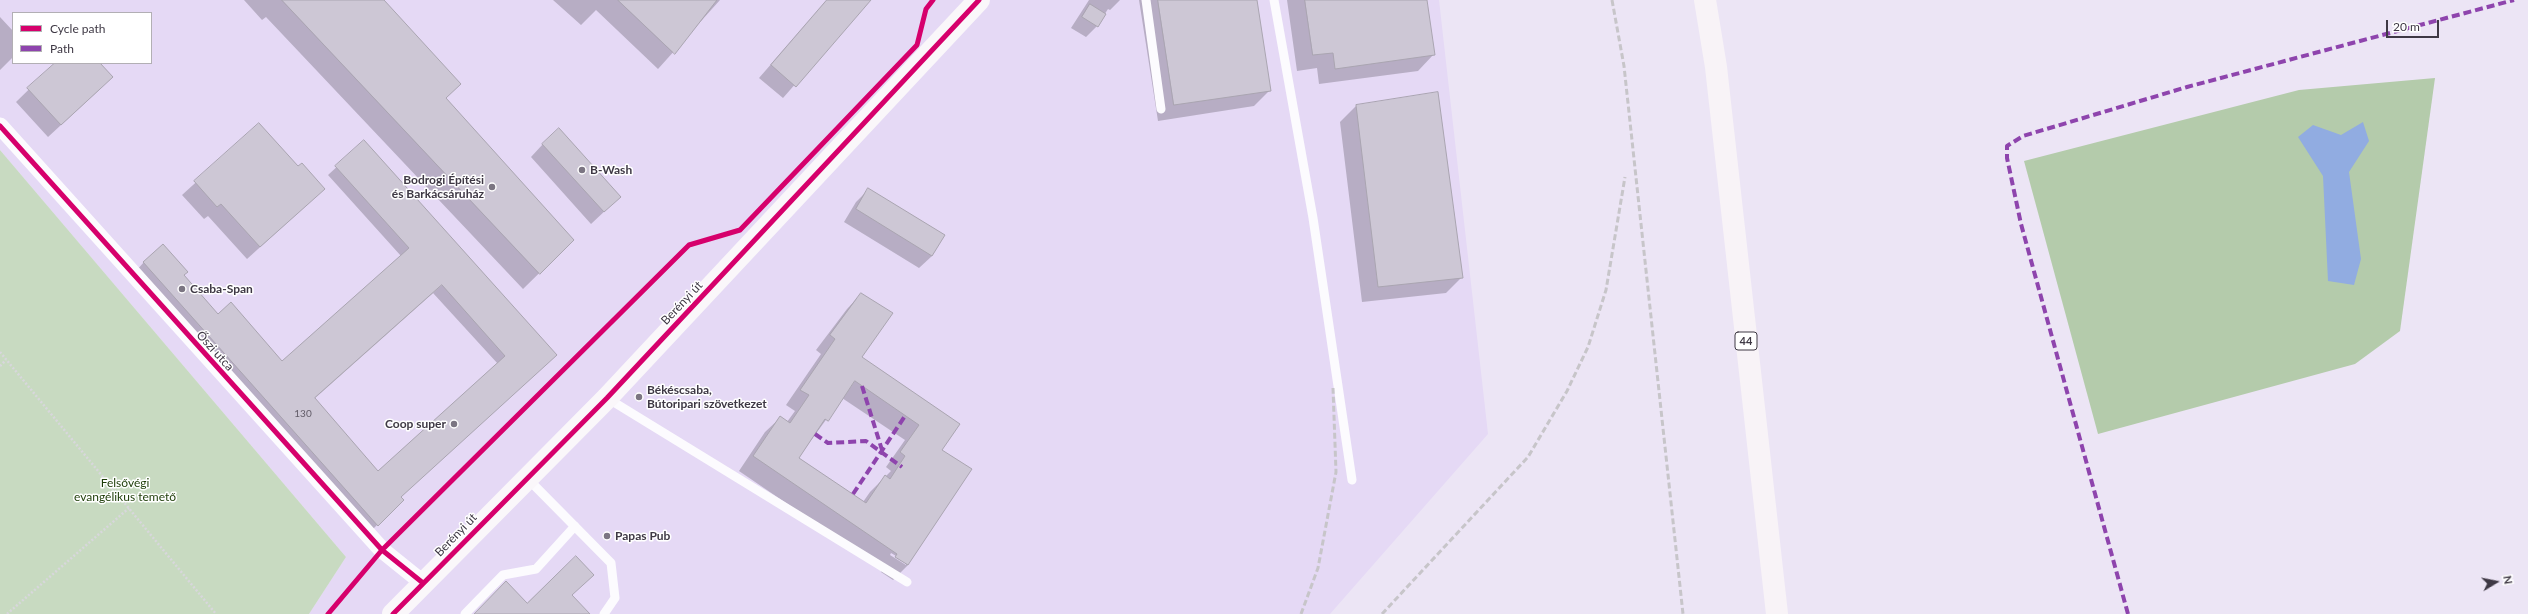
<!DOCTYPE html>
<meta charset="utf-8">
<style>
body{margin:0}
#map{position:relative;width:2528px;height:614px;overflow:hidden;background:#ece5f5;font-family:Lato,sans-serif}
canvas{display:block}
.legend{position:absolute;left:12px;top:12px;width:140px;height:52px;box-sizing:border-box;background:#fff;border:1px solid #b2afb4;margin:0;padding:5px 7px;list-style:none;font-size:12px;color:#3e3844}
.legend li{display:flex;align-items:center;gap:8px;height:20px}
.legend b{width:20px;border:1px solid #b2afb4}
.north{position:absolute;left:2476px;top:562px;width:40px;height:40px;-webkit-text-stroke:3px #fff;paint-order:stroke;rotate:80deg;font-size:11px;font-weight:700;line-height:16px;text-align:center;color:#3e3844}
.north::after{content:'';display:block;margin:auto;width:14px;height:18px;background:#3e3844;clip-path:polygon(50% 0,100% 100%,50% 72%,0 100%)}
.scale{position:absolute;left:2386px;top:20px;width:53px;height:18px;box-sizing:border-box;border:2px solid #3e3844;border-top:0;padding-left:5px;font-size:12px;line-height:14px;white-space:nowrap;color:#3e3844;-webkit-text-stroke:3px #fff;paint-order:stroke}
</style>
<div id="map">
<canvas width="2528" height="614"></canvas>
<ul class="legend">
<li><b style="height:5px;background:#d6006c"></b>Cycle path</li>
<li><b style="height:5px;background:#8e44ad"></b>Path</li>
</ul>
<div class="north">N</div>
<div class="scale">20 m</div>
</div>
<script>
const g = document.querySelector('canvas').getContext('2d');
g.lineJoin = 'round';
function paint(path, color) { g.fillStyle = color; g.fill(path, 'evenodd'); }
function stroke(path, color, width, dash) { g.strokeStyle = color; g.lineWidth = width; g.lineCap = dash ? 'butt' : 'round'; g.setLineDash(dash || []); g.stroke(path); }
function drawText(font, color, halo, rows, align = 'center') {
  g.font = font + ' Lato,sans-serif'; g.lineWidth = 3; g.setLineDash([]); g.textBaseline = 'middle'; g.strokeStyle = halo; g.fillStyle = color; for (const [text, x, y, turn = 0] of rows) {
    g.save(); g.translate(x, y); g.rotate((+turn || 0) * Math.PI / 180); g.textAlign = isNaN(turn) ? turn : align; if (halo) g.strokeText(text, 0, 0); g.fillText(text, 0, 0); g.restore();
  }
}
paint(new Path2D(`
 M0 0H1439L1488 434 1330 614H309L346 557 0 150ZM13 13H151V63H13Z`), '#e5d9f5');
paint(new Path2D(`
 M0 150 346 557 309 614H0Z`), '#c8dac1');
paint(new Path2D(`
 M2435 78 2400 331 2355 364 2098 434 2024 161 2299 90Z`), '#b4cbab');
paint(new Path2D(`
 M2363 122 2369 141 2349 172 2361 259 2354 285 2328 281 2323 176 2298 137 2313 125 2341 135Z`), '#91ace1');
paint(new Path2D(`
 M244 0H382L445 98 573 240 523 289 266 17 262 20Z
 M553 0H720L658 69 596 10 581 25Z
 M827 0H869L783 98 759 78Z
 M1089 0H1120L1110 10 1108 9 1097 26 1086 37 1071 28Z
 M1139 0H1256L1270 90 1254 106 1158 121Z
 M1287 0H1426L1434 54 1418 71 1319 84 1317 68 1297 71Z
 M0 17 13 31V57L0 70Z
 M56 63H98L99 90 48 137 16 102Z
 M1356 106 1462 277 1446 293 1362 302 1340 122Z
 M259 125 311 201 247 259 208 216 204 219 182 195Z
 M364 142 555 355 400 497 402 500 369 533 136 271 144 262 183 276 217 315 282 362 401 256 328 175ZM433 293 498 364 378 473 314 399Z
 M543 144 607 209 591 224 531 157Z
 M868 190 932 256 919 268 844 222 856 202Z
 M861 294 860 357 958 424 940 451 908 565 893 580 881 572 883 569 739 471 765 432 780 418 787 422 795 411 786 405 821 354 816 350 847 309ZM842 398 905 440 886 467 891 471 870 492 863 502 798 458ZM891 553 906 562V565L890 555Z`), '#0003');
const building = new Path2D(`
 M282 0H384L461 84 446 98 574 240 540 274Z
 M618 0H717L675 54Z
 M827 0H871L796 87 771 65Z
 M1158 0H1257L1271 91 1174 105Z
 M1305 0H1427L1435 55 1335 69 1333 53 1313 55Z
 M1090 4 1106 14 1098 27 1082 17Z
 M55 63H100L113 77 61 125 27 88Z
 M1438 92 1463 278 1378 287 1356 105Z
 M259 123 298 166 302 163 325 189 260 247 221 204 217 207 194 181Z
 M559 128 621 197 604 212 542 144Z
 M364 140 557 355 401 497 404 500 378 526 143 262 163 244 188 272 184 275 218 314 231 302 282 361 409 248 335 166ZM442 285 505 356 378 471 315 398Z
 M868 188 945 235 932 256 856 209Z
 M861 293 893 313 862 357 960 424 942 450 972 469 908 565 895 557 897 554 753 456 780 416 790 423 809 395 800 390 835 339 830 335ZM855 381 919 425 900 452 905 456 890 479 885 475 866 503 799 458 825 419 828 421Z
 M576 556 594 575 572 595 590 614H474L506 581 527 603Z`);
paint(building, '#cdc7d5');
stroke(building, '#aaa5b1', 1);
stroke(new Path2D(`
 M0 352 216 614
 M0 366 6 360
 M7 614 129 508`), '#d8d7dc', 2.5, [2, 2]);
stroke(new Path2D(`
 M1146 0 1161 109
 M1274 0 1313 218 1352 480
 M607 398 907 582
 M527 478 611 563 615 598 604 614
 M465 614 503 575 536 569 575 526`), '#fcfbfe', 9);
stroke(new Path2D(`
 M0 126 382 550 423 583`), '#fcfbfe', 17);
stroke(new Path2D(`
 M393 614 607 398 979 0`), '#faf7fa', 22);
stroke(new Path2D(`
 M1705 0 1716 67 1777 614`), '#f8f3f7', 22);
stroke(new Path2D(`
 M1612 0 1624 66 1683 614
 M1301 614 1318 568 1336 472 1333 388
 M1382 614 1528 457 1567 391 1588 347 1606 290 1625 177`), '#c7c5c9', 3, [6, 3]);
stroke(new Path2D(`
 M862 386 882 450
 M815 434 828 443 866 441 902 467
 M853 494 905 416
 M2128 614 2021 224 2007 158V146L2023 136 2187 87 2514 0`), '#8e44ad', 4, [8, 4]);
stroke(new Path2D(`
 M0 126 382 550 423 583
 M328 614 382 550 689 245 740 230 917 45 926 9 933 0
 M393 614 607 398 979 0`), '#d6006c', 5);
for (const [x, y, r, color] of [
 [582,170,4,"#7b7582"],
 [492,187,4,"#7b7582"],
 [182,289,4,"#7b7582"],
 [639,397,4,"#7b7582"],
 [454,424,4,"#7b7582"],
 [607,536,4,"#7b7582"]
]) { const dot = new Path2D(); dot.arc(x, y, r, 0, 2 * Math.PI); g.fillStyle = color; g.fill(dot); stroke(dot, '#fff', 1.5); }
drawText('10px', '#625c68', null, [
 ["130",303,414]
]);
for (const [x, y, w] of [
 [1746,341,22]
]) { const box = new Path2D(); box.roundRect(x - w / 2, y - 9, w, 18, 3); g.fillStyle = '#fff'; g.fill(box); stroke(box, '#3e3844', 1); }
drawText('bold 11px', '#3e3844', null, [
 ["44",1746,341]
]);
drawText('bold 12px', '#3e3844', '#fff', [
 ["B-Wash",590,170],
 ["Bodrogi Építési",484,180,"right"],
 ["és Barkácsáruház",484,194,"right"],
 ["Csaba-Span",190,289],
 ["Békéscsaba,",647,390],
 ["Bútoripari szövetkezet",647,404],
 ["Coop super",446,424,"right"],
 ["Papas Pub",615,536]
], 'left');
drawText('12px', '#3e3844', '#fff', [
 ["Berényi út",682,303,-47],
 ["Őszi utca",215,351,48],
 ["Berényi út",456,535,-46]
]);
drawText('12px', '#1d3c07', '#fff', [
 ["Felsővégi",125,483],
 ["evangélikus temető",125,497]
]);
</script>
